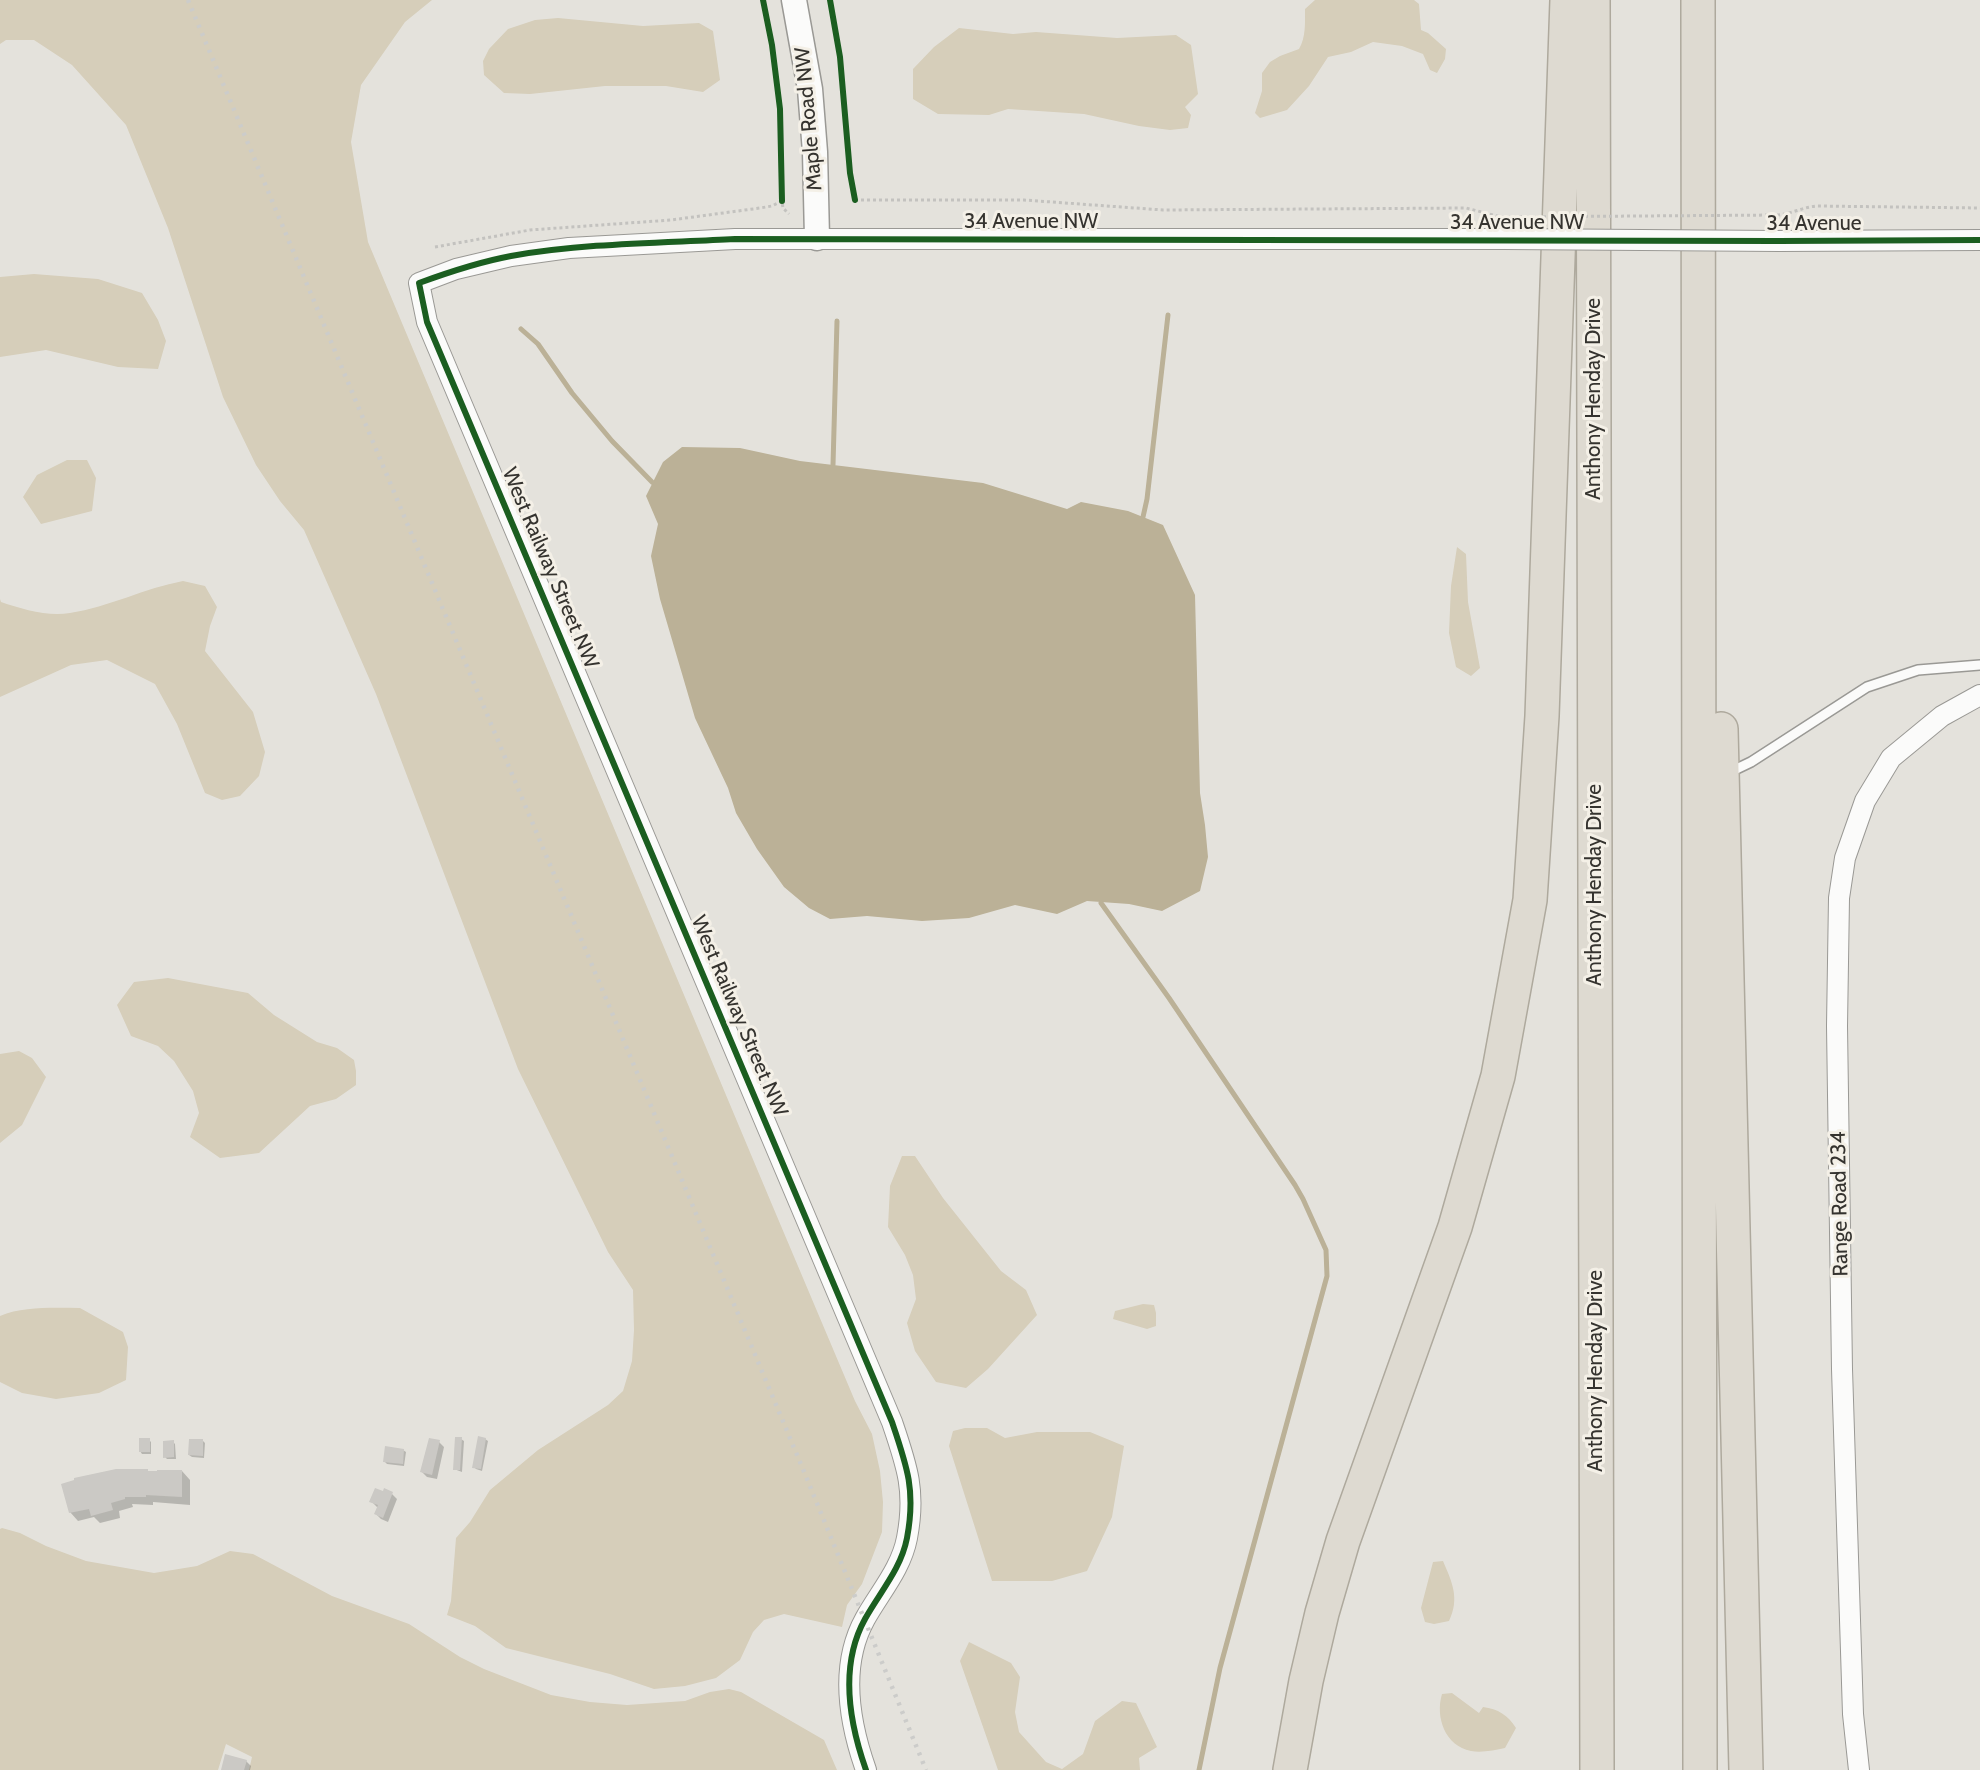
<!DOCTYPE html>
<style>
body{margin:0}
canvas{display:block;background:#e4e2dc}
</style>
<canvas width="1980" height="1770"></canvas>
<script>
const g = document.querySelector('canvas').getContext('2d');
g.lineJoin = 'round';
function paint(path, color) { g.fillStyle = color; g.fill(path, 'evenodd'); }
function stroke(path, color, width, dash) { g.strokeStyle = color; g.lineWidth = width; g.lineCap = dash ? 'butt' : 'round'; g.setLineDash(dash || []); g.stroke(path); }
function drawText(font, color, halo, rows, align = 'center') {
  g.font = font + ' Cabin,sans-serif'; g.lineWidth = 6; g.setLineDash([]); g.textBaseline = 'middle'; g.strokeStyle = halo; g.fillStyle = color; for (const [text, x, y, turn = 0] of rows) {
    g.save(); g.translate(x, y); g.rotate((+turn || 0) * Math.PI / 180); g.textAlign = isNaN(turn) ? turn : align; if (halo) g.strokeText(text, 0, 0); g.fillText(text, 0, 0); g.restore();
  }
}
paint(new Path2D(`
 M0 0H432L405 22 361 85 351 142 368 242 773 1207 855 1401 872 1434 880 1471 883 1502 882 1532 862 1584 847 1605 842 1627 784 1614 764 1620 753 1632 740 1660 716 1678 685 1686 654 1689 610 1674 506 1648 475 1626 447 1615 451 1601 456 1538 470 1522 490 1490 538 1450 608 1405 623 1391 632 1361 634 1330 633 1290 608 1252 518 1069 376 694 304 530 280 501 256 465 223 397 168 228 126 125 72 65 34 40H6L0 44Z
 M1315 0H1414L1419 4 1421 30 1428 33 1446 49 1445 59 1437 73 1430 70 1423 54 1402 46 1373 42 1351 52 1328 57 1309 86 1287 110 1260 118 1255 113 1262 91V73L1270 62 1280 56 1299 49C1306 37 1305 23 1305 9Z
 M558 18 643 26 699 23 713 31 720 80 703 92 666 86H605L530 94 504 93 484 75 483 61 489 49 508 29 535 20Z
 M959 28 1013 34 1036 32 1117 38 1176 35 1191 45 1198 94 1185 107 1191 115 1188 128 1170 130 1139 126 1084 114 1008 109 989 115 938 114 913 99V69L934 47Z
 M34 274 98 279 142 293 158 320 166 341 158 369 118 367 46 350 0 357V277Z
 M67 460H87L96 478 92 511 41 524 23 497 37 475Z
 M1457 547 1466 554 1468 602 1480 668 1471 676 1456 667 1449 633 1451 586Z
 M183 581 205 586 217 607 210 626 205 651 253 712 265 752 259 776 240 796 222 800 205 793 177 724 155 684 107 660 71 665 0 697V599L1 602C22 609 48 617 70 613 109 607 145 588 183 581Z
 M168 978 248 993 274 1015 317 1042 337 1048 354 1060 356 1071V1085L336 1099 310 1106 259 1153 220 1158 190 1137 199 1113 193 1091 174 1061 158 1046 131 1036 117 1005 134 982Z
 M19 1051 32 1058 46 1077 22 1125 0 1143V1054Z
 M902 1156H915L943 1198 1001 1271 1026 1290 1037 1315 988 1369 966 1388 936 1382 915 1351 907 1323 916 1299 913 1275 905 1255 888 1227 890 1186Z
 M1143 1304 1154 1305 1156 1313V1326L1147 1329 1113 1319 1115 1311Z
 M80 1308 123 1332 128 1347 126 1380 99 1393 56 1399 22 1393 0 1382V1316C24 1306 54 1308 80 1308Z
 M965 1428H987L1005 1438 1037 1432H1090L1124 1446 1112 1517 1087 1571 1052 1581H992L949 1446 953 1431Z
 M2 1528 20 1533 46 1546 86 1561 154 1573 197 1566 230 1551 253 1554 332 1596 409 1624 460 1657 484 1669 551 1695 590 1702 627 1705 685 1701 710 1692 729 1689 741 1692 824 1740 837 1770H249L252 1757 226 1744 218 1770H0V1529Z
 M1443 1561C1452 1582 1460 1598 1449 1621L1434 1624 1425 1622 1421 1608 1433 1562Z
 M969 1642 1011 1663 1020 1677 1015 1712 1019 1732 1046 1762 1062 1769 1083 1754 1095 1721 1122 1701 1136 1703 1157 1747 1139 1758 1140 1770H998L960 1661Z
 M1452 1693 1479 1713 1483 1707C1498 1709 1508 1715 1516 1728L1505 1748C1495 1750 1482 1753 1471 1751 1445 1746 1435 1717 1442 1694Z`), '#d6ceba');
paint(new Path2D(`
 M682 447 740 448 800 461 983 483 1067 509 1081 502 1128 511 1163 525 1195 595 1200 793 1205 825 1208 857 1200 891 1162 911 1129 904 1087 901 1057 914 1015 905 969 918 922 921 867 916 830 919 809 908 784 887 757 849 736 813 728 788 695 718 660 599 651 556 658 524 646 496 663 462Z`), '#bbb197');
paint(new Path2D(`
 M461 1439 464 1441 462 1472 454 1469Z
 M485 1439 488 1441 482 1471 476 1469 474 1467Z
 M149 1440 151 1442V1454H142L140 1451Z
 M203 1441 205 1443 204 1458 192 1457 189 1455Z
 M173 1442 175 1444 176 1459H167L165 1457Z
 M439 1442 444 1447 437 1479 427 1477 422 1472Z
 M403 1450 406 1452 404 1466 387 1464 385 1462Z
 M182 1471 190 1480V1505L153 1502V1505L132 1504 133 1507 119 1511 120 1518 100 1523 94 1517 78 1521 70 1512 150 1473Z
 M392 1494 397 1499 388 1522 381 1519 376 1514 378 1508 371 1501Z
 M246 1761 251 1766 250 1770H222Z`), '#0003');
stroke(new Path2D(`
 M521 329 538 344 572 393 612 441 652 482
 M833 465 837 321
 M1143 517 1147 499 1168 315
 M1101 903 1169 998 1295 1185 1303 1199 1326 1250 1327 1276 1220 1668 1199 1770`), '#bbb197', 5);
paint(new Path2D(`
 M478 1436 486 1438 481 1469 472 1468Z
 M455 1437H462L460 1470H453Z
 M139 1438H150V1452H139Z
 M429 1438 440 1440 432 1475 420 1472Z
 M189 1439H203V1456L188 1455Z
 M174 1440V1457L163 1458V1441Z
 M385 1446 404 1449 403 1464 383 1462Z
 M116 1469H148V1471H157V1470H182V1497L146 1495V1497H125V1499L111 1503 113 1510 91 1516 89 1509 69 1513 61 1484 74 1480V1478Z
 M375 1488 383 1491 384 1488 393 1492 383 1518 374 1514 378 1505 369 1502Z
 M225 1754 247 1760 244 1770H221Z`), '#cbc9c5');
const service = new Path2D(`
 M1728 773 1751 762 1867 687 1918 670 1980 665`);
const minor = new Path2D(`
 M1779 241 1980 240
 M866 1770C849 1722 839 1666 865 1619 880 1592 901 1569 907 1538 916 1491 907 1466 892 1422L427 322 419 283 456 269 511 256 569 248 735 239H1505
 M1859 1770 1853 1714 1842 1369 1837 1026 1839 898 1845 858 1865 801 1891 758 1942 716 1980 695`);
const tertiary = new Path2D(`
 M794 0 810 89 815 152 817 238`);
const motorway = new Path2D(`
 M1593 0 1597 1770
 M1698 0 1700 1770
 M1721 729 1746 1770
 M1290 1770 1306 1681 1322 1613 1343 1541 1455 1227 1498 1076 1530 900 1542 716 1567 0`);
stroke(service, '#9a9995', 12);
stroke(minor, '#9a9995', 22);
stroke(tertiary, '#9a9995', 27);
stroke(motorway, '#aea99d', 36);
stroke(new Path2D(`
 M855 200H1024L1163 210 1466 208 1501 217
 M1777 215C1791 214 1803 207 1817 206L1980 208
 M435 247 530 230 671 220 760 208 772 206 782 201 783 208 789 214`), '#c3c2bf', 3, [3, 3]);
stroke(service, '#fbfbfa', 9);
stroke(minor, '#fbfbfa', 20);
stroke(tertiary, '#fbfbfa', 24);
stroke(motorway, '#dedad1', 33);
stroke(new Path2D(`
 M188 0 805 1474 926 1770`), '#ccccca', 4.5, [3, 6]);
const minorBridge = new Path2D(`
 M1505 239 1779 241`);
stroke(minorBridge, '#9a9995', 22, []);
stroke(new Path2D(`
 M1501 217 1777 215`), '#c3c2bf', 3, [3, 3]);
stroke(minorBridge, '#fbfbfa', 20);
stroke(new Path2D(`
 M763 0 772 45 780 109 782 201
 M830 0 840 57 850 173 855 200
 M866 1770C849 1722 839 1666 865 1619 880 1592 901 1569 907 1538 916 1491 907 1466 892 1422L427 322 419 283C449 272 479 262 511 256 585 243 661 243 735 239L1779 241 1980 240`), '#1b5e20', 6);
drawText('21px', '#35332f', '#f4f0e7', [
 ["Maple Road NW",809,119,-95],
 ["34 Avenue NW",1031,222],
 ["34 Avenue NW",1517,223],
 ["34 Avenue",1814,224],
 ["Anthony Henday Drive",1594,399,-90],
 ["West Railway Street NW",550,568,67],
 ["Anthony Henday Drive",1595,885,-90],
 ["West Railway Street NW",739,1016,67],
 ["Range Road 234",1840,1204,-91],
 ["Anthony Henday Drive",1596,1371,-90]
]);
</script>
